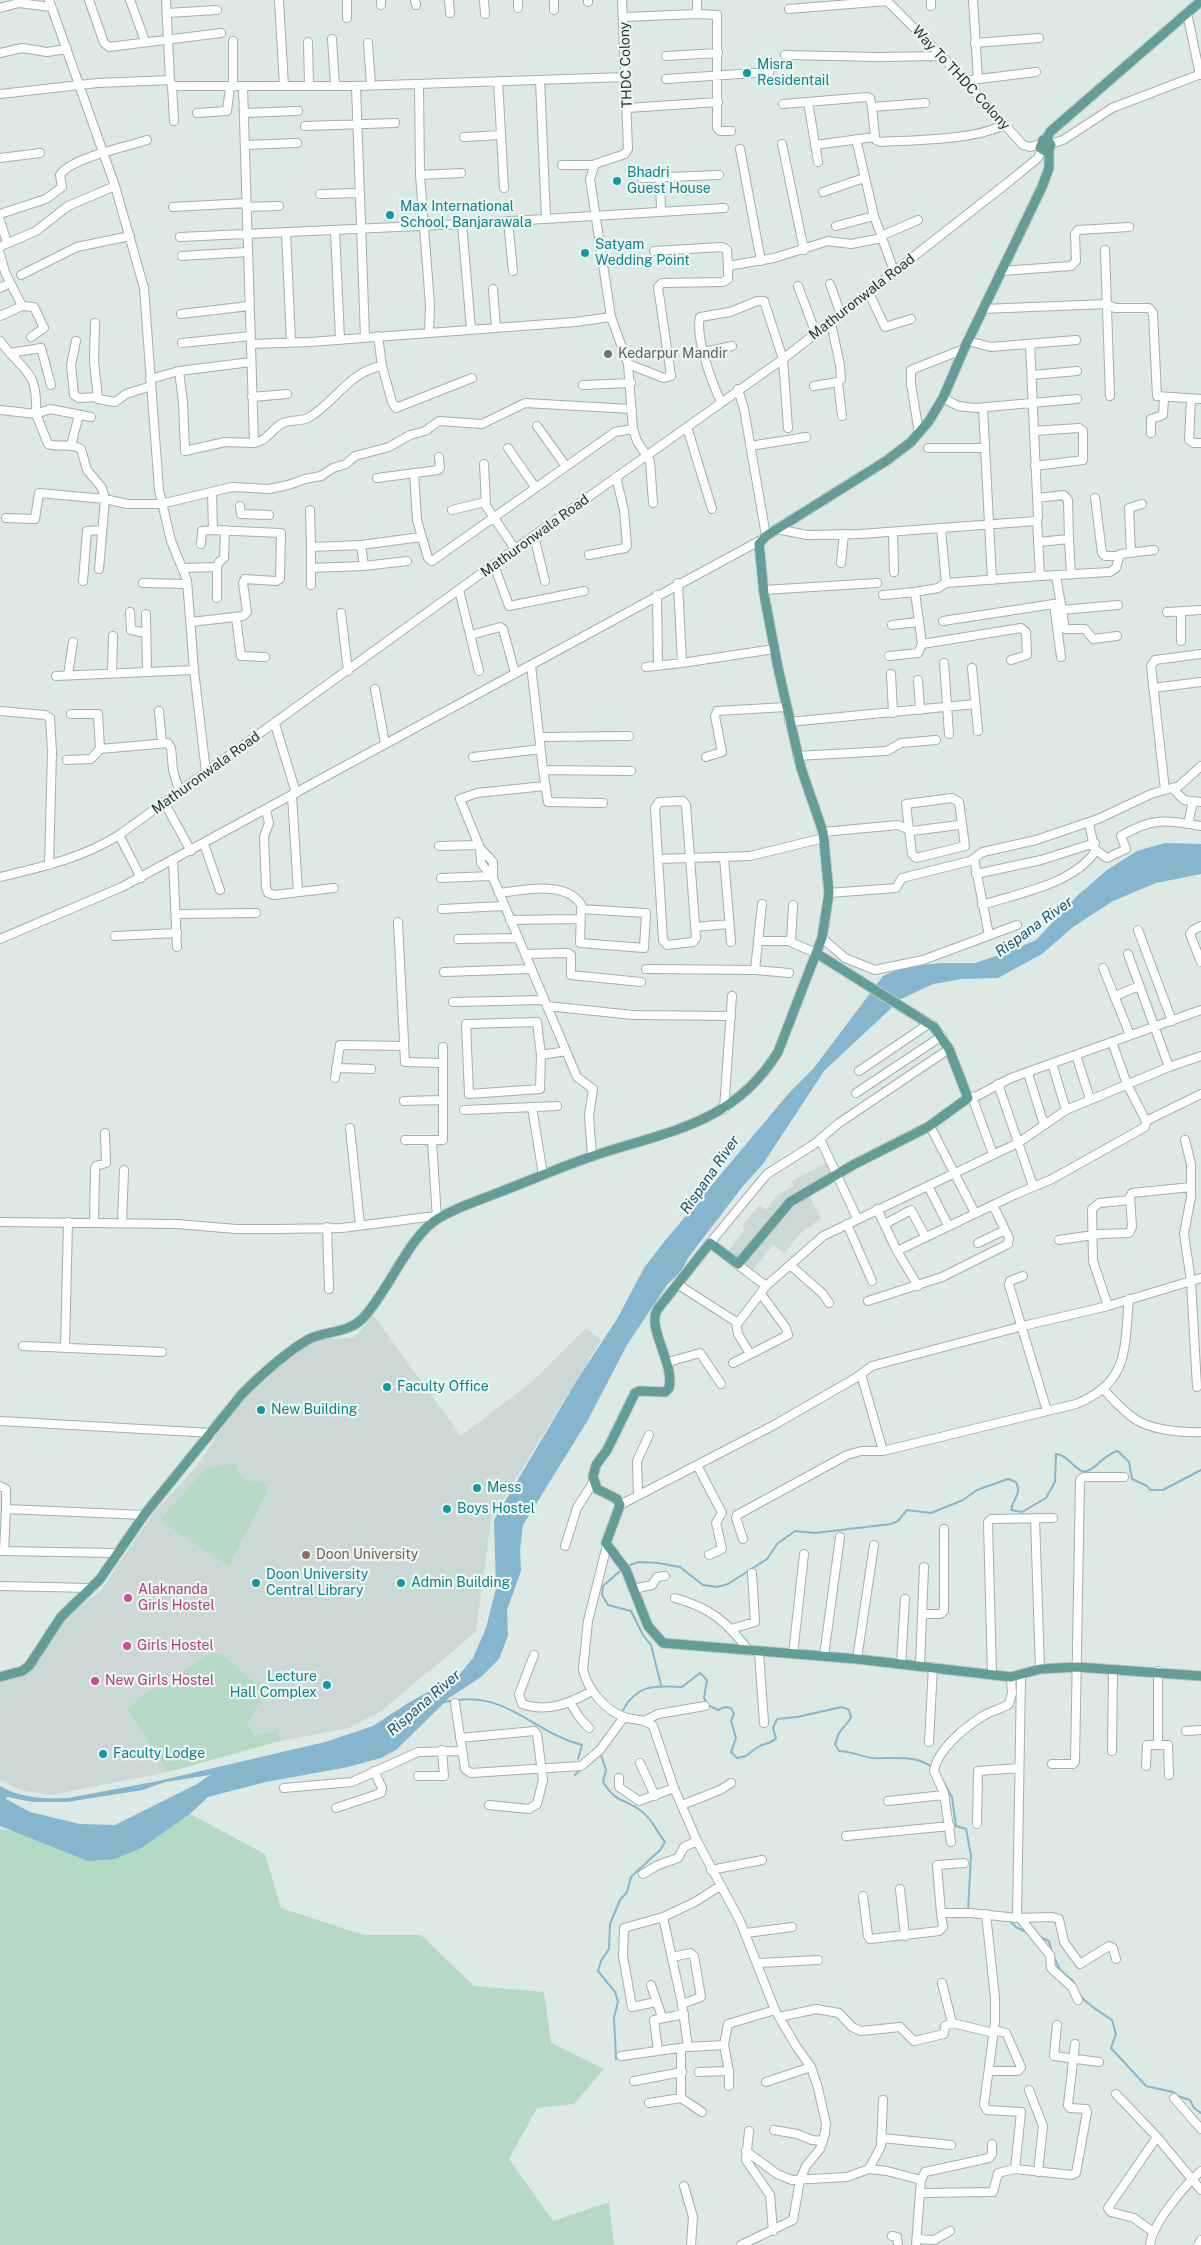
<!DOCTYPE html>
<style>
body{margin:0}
canvas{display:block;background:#dde9e5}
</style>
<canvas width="1201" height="2245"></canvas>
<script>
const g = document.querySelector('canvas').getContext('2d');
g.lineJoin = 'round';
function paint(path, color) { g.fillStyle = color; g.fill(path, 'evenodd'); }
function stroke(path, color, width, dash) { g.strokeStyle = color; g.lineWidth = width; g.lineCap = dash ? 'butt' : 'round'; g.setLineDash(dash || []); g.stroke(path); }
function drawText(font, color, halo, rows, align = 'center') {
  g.font = font + ' "Public Sans",sans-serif'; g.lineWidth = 4.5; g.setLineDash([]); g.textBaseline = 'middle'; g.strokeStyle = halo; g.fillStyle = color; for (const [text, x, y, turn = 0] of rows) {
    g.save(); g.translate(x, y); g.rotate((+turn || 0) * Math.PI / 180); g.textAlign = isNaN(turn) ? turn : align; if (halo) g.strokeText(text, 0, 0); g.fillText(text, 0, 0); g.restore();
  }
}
paint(new Path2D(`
 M826 1163 832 1176 806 1189 821 1218 800 1234 784 1253 773 1245 751 1272 727 1253 745 1229 742 1226 759 1205 766 1210 776 1196 793 1186 792 1181Z
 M373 1315 461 1436 532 1382 586 1328 601 1340 491 1519 476 1632 381 1711 349 1728 260 1745 168 1772 51 1795 20 1790 0 1780V1681L26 1673 67 1616 100 1592 154 1512 197 1466 226 1422 255 1386 300 1349 323 1339 353 1338 359 1333Z`), '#ccd8d5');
paint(new Path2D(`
 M236 1463C239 1480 248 1481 263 1482L268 1490 229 1566 160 1520 205 1469Z
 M214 1652 222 1654 247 1677 267 1690 247 1723 255 1736 277 1731 280 1741 168 1772 127 1709 144 1695Z
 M190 1814 265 1854 281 1908 364 1935H421L474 1986 544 1992 551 2043 604 2069 574 2104 537 2108 509 2159 553 2221 609 2202 614 2245H0V1829L138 1849Z`), '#b6d9c6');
paint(new Path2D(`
 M1165 843 1201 844V874L1156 883 1113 901 1073 927 1042 954 998 978 962 979 933 984 901 999 824 1071 763 1164 743 1186 688 1258 682 1270 667 1285 627 1345 588 1420 523 1525 520 1550 521 1571 507 1610 508 1636 499 1659 481 1677 449 1698 396 1750 381 1758 348 1767 266 1782 208 1797 190 1814 141 1848 115 1859 88 1861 0 1826V1786C19 1798 45 1799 68 1798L158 1781 325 1742 373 1726 408 1703 459 1675 473 1658 486 1628 496 1588 494 1520 577 1380 617 1319 644 1268 664 1242 789 1093 813 1069 883 976 903 967 941 963H975L1011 951 1036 940 1077 896 1107 870 1137 851ZM210 1775 197 1784 115 1825 80 1824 30 1812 6 1799 7 1797 33 1802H67L143 1790 165 1782Z`), '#86b6cd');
stroke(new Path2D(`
 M627 1566 639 1562 658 1563 680 1567 703 1585 717 1587 728 1584 767 1559 777 1544 795 1531 815 1533 891 1524 898 1521 907 1510 931 1513 963 1500 977 1490 1008 1479 1016 1482C1022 1494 1013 1498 1011 1510L1022 1512 1046 1498 1055 1482 1056 1454C1068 1455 1072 1467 1082 1471 1092 1475 1104 1453 1118 1451L1129 1462 1132 1479 1147 1486 1150 1490H1163L1201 1470
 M620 1571 603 1586 602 1595 608 1605 631 1611 643 1635 651 1645 661 1685
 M444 1702C507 1688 529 1731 582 1745L578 1759
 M623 1710C638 1683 655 1686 682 1687L700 1673 707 1680 704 1698 708 1705 718 1710 725 1707 731 1708 734 1714 731 1721 736 1738 731 1752 737 1758C750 1756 748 1753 758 1747 765 1743 771 1744 776 1738L773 1728 777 1719 797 1717 842 1707 849 1710 851 1718 839 1733 835 1744 839 1751C852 1751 861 1757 873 1758 893 1759 917 1754 933 1768
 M600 1752 606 1770 603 1782C618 1805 622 1797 640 1810 651 1817 657 1832 665 1842L660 1850 631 1877 627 1892 620 1900 610 1924 609 1949 601 1961 598 1971 615 1992 618 2002 614 2017 616 2059
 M937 1771 952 1797 956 1826 966 1829 971 1855 968 1911
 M575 1775 580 1770
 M1009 1920 1016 1927 1030 1934
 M1039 1937 1049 1941 1052 1952
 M1054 1957 1060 1970 1073 1981 1076 1986
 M1080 1995C1086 2004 1103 2014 1112 2020L1116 2034 1111 2048 1146 2086 1173 2092 1178 2096 1190 2100 1194 2108 1201 2113`), '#86b6cd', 2);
const minor = new Path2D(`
 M49 0 115 186 144 288 159 490 171 541 187 580 194 670 206 772
 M89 0 104 43 109 47 221 33
 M130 0 145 41
 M166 0 170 80
 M279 0 284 86
 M347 0V18
 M381 0V5
 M415 0 416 5
 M449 0 450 13
 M484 0 485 14
 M518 0V8
 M554 0V10
 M588 0V2
 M622 0 628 149 625 154 595 164 590 179 611 317 628 364 633 429 637 441 650 461 653 503
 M697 0V14
 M886 0 942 56 1023 145 1030 147 1040 144
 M931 0V6
 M973 0 978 79
 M0 8 19 3 51 7
 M789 9 887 1
 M167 13 217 10
 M1187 13 1200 75
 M624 17 697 14 717 15V128L720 131H731
 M332 39 335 85
 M233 41V87
 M308 42 309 86
 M368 43 371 85
 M975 43 1039 38
 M0 53 22 48 47 52 67 49
 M785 55 877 57 942 56
 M666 56 718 53
 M666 79 769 72
 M540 80 546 218
 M498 81 504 188
 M963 81 1036 72
 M419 84 420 175 430 305 429 333
 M172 86 174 121
 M356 86 365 337
 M243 87 254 443 225 442 185 451 183 402 179 371 251 362
 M0 94 97 83 170 80 172 86H356L626 77
 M808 102 818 162
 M783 104 867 97 870 98 872 107
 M627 108 718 102
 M197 113 227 111 230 87
 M244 113 298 111
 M305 126 395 123
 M464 137 501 135
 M875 137 872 107 925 103
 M856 139 874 216 894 271
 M782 144 804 250
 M1051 144 1063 140 1112 108 1201 74
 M245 145 297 143
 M815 145 875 137 876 140 880 142C911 140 980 140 1004 124
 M740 149 761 261
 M0 158 40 153
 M562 165H594
 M420 175 461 173
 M660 177 661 211
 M642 178 719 175
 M823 192 864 178
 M320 194 360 193
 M173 207 246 203
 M246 207 279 206
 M0 214 46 199 62 187 60 175C70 158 127 147 147 140
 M0 220 7 243 0 247
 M508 221 513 271
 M462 224 471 329
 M836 226 874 216
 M335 231 340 339
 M286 232 291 342
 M881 236 918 220
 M180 237 462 224 724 208
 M6 244 36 231 68 206 115 186
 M1105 250 1110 396
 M654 251 722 247 727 250 728 266
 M0 254 5 272 22 306 34 307 44 328 31 337
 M182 256 247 252
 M1002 271 1071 266 1076 261 1075 234 1078 230 1129 227
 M21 275 77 247 130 236
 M830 284 841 315
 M798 286 816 334
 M0 288 10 283
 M493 289 496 327
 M869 293 885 327 911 319
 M983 309 1106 304 1115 308H1149L1153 313 1157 396 1201 399
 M181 314 249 306
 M0 316 22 306
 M95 323 94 361 98 399 115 402 126 394 151 386
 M0 341C24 373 38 369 36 414L50 409 91 417
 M76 341 71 365 74 395 79 398 97 397
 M968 341 991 347 1076 340
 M182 343 251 336
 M251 344 310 342 575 322 611 317
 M704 352 732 346
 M10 353 41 348 51 385
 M628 364 664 378 671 376 658 287 662 283 723 282 728 279V266L774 258 828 241 851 244 882 238
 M382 366 392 402 396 408 472 378
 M1032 375 1077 371
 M150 379 179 371
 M838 382 842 416
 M583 385 631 383
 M814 386 838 382 841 379 840 365 831 323
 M738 389 744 409 766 536
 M252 397 287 394
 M943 398 958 406 975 408 1077 399
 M1191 399 1189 440 1194 443H1201
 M721 402C712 383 695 337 700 317L730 312 757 301H764L783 359 788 428
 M983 408 992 580
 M0 410 36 414 48 444C59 448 71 442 81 449L87 470 102 488 105 499 127 504H161L232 487 269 489 288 485 305 479 321 476 333 468 346 464 355 456 389 447 410 435 425 431 439 421 482 424 525 403 632 409
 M537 426 565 465
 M687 427 712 509
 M1034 431 1079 428 1083 431V460L1035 466
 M919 433 911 384V370L964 349
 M1151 433V419L1163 415 1164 398
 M254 443C267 441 271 430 281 424 289 419 299 422 308 418 335 403 349 371 382 366L378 336
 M71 445 79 415
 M750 446 806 437
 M508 448 535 487
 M928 448H985
 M484 464 486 506 515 549
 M414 473 417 520 428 558 432 561 615 432 633 429
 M377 478 438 470 440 468 439 457
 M1037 498 1064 495 1068 500 1069 539 1038 542
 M1095 498 1102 553 1105 556H1119
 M240 506 241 514 269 515
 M310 510 311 547
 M452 510 485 502
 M6 518 35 519 39 493 105 499 99 569
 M777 529 807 535 860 534 1036 521 1038 517 1030 344
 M941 529 946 583 1040 576 1037 520
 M893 532 894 572
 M534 536 545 581
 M1069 539 1071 575
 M201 544 202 531 213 530
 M361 545 364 566
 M1131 553 1129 508 1142 504
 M589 555 625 548 627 546 624 510 616 477
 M841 563 844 534
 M494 565 509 606 584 591
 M217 567V598
 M182 568 217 567 219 562 224 558 225 530
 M311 568 364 566 407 561
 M1040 576 1110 572 1116 568 1120 554 1154 550
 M1056 576 1062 610 1118 605
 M83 581 87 531 102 530
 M143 583 187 584
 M678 583 682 663 774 649
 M946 583 938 588 915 592 922 644 1021 628 1026 632 1027 655 1011 660
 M311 585V547L361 545 421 537
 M459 590 479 671
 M764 590 877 583
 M657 595 658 665
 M883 595 915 592
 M1054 604 1061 657
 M1062 610 1065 629H1085L1093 639 1117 636
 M130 612 131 630 146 633
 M1167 612 1201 610
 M1181 612V641
 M341 613 348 671
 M146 614 147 672
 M236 618 241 656 265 657
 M943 621 1060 603
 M191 622 243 616 247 612 243 583 245 579 276 581 280 579 281 533 213 530 212 493
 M892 625 918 622
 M471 635 500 627 503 629 515 673
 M889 656 918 653 922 644
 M944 663 949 734
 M531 665 543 770 631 771
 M646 667 682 663
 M972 668 978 731
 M112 673 113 636
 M891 674 893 713
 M68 675 73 642
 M56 676 194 670
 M918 680 920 710
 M1153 688 1201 682
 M375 689 385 744
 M0 711 45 715 50 718 52 752 49 865
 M159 711 162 743
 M71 714H98L100 749 168 743 171 748 173 770 179 791
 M789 722 975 704
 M275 724 296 793
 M539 737 629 736
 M797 756 887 751 901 743 936 740
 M473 757 541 749
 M706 757 722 752 715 716 717 711 786 707
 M67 760 91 759 100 749
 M543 770 548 802 603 803
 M1172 788 1184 800 1201 802
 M1165 790 1151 666 1155 660 1201 654
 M292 795 298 892
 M952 798 959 802 965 846 916 858 912 854 906 804Z
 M683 801 686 805 696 938 693 942 667 945 663 940 655 808 659 802Z
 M164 802 191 851
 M266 810 269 823 264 837 266 887 268 893 274 895 334 888
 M1188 824 1193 802
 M823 832 898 825 912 831 959 825
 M119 835 141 878
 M204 844 220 890
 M439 846 479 845
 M480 848 481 863 493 878 577 1077 593 1089 589 1116 592 1156
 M1096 850 1107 858 1126 849 1121 836C1152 817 1167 820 1201 826
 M724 858 731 942
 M658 859 750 856 824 838
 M974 859 989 935
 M173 860 177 947
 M976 874 1041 860 1095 843
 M0 877C41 867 83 858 119 835L515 549 783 359 1006 184 1038 158 1042 149
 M441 878 491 876
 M493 878V862L480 848 460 799 477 793 545 786
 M499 893C525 890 569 879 583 908
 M829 893 896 888 902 878 970 861 983 852 1036 840 1098 819 1151 794 1179 786 1201 766
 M982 905C1019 893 1071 885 1095 852L1089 823
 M442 909 504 906
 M581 909 646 913 644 948 580 943Z
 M177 914 256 913
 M510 920 579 919
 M398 922 405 1062 443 1063
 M1201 926 1193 930 1190 934 1201 962
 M695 927 729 924
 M1138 930 1172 1021
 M115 936 177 933
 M822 938 845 958 875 970 923 960 1017 925
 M0 939 122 887 761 540
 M458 939 518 938
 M759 941H788L816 953
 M791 941 793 905
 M525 954 568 953 571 955V975L641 982
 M1128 954 1169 1067
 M1103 968 1130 1035
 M646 969 755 970 762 904
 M755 970 789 973
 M444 972 531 969
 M1115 996 1139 986
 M453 1002 544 1000
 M547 1006 633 1015 731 1016
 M541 1055 537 1022 466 1024 469 1094 540 1089 541 1055 566 1051
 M1076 1055 1090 1099
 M1052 1063 1066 1110
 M336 1068 371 1069
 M859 1071 930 1023
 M1028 1073 1044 1125
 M335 1078 340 1045 404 1046
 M998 1084 1033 1186
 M856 1093 942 1036
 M972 1097 993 1154
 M968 1098 977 1096 1011 1078 1201 1010
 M404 1101 443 1100
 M532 1107 543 1175
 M724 1109 732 996
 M464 1110 557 1106
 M1146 1121 1201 1094
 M930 1126 975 1213
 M350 1128 360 1225
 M820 1139 857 1218
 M405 1140H443V1047
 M1185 1140 1191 1164V1197L1184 1234 1191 1281 1197 1387
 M432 1141 437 1219
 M928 1186 948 1225
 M877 1209 897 1251 1014 1195 1052 1179 1145 1127 1146 1121 1127 1084 1112 1042
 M0 1222 177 1224 236 1229H274L342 1228 435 1216
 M94 1223 95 1169 96 1166 106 1163 105 1133
 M122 1223 124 1170
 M847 1224 872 1281
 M885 1224 911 1210 925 1236
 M327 1227 329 1289
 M1059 1240 1100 1234 1129 1233 1132 1227 1130 1197 1132 1193 1191 1187
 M710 1243 767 1174 813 1145 839 1123 949 1049
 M978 1243 1005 1230
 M897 1251 918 1286
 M737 1264 766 1286
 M790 1265 823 1294 829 1303
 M1023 1276 1010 1281 1009 1285 1047 1411
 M677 1284 738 1323 766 1286 823 1236 1018 1143 1066 1110 1169 1067 1201 1056
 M868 1301 942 1277 1008 1244 1009 1238 993 1205
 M1108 1306 1093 1261 1092 1209 1099 1203 1130 1200
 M736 1323 738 1334 750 1354
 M23 1346 162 1352
 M65 1347 68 1222
 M668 1362 700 1353 721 1384
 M733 1363 788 1335 786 1328 761 1294
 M861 1374 883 1451 1076 1404C1130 1382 1124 1349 1129 1299
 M1103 1389C1113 1399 1123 1411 1135 1419 1151 1430 1182 1433 1201 1432
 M0 1421 212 1433
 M697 1465 722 1513 716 1523 722 1549 709 1555
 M0 1486 6 1489V1509L144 1515
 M638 1495 637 1461 649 1435
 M620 1505 774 1425 854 1379 872 1366 1023 1326 1108 1306 1201 1278
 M1035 1518 1040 1669
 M743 1539 736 1518 737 1515 847 1455 861 1451H883
 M607 1545 588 1621 583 1669C587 1689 606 1712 627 1718 636 1720 646 1719 653 1726L674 1788 697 1841 740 1921 775 2010 796 2046 811 2067 818 2088 826 2124 825 2133 820 2149 806 2166 800 2180 793 2220 741 2245
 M565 1546 577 1508 594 1481
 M0 1551 117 1553
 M4 1551 6 1509
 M0 1586 91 1588
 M633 1589 652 1585 657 1577 665 1576
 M675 1598C711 1608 727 1622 749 1651
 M922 1614H940L944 1611V1529
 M731 1629 755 1622 752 1573
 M759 1652 764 1723
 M793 1654 804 1554
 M534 1655 519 1694 522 1704C548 1713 570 1703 592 1691
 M824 1656 840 1537
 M857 1659 874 1545
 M901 1664 905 1599
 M920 1665 924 1567
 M992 1675 988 1522 991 1519 1053 1518
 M1021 1676 1017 1918 1052 1917 1059 1919 1064 1942 1080 1964 1109 1946 1113 1948 1116 1959
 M570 1702 579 1717 589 1728
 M455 1703 465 1769 471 1773 581 1766 600 1750 624 1717
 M644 1721 658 1714 705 1706
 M1186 1731 1201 1730
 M460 1738 534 1731 537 1734 543 1780 537 1804 529 1809 489 1805
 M929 1742 933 1667
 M1158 1745V1671
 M1112 1751 1113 1669
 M640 1763 655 1796
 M1052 1764H1073L1075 1762 1080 1480 1084 1477H1124
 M1146 1766 1147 1745H1168L1169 1775
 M418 1776H444L442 1750
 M619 1778V1787L639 1801 674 1788
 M284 1788 352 1782 418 1752 462 1751
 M888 1801 944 1795
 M682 1805 720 1790 731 1783
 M336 1808 381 1793 382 1788 374 1771
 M977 1824 978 1771 1019 1768
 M846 1836 950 1826
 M951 1842 944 1793 934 1771C937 1750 965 1727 983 1716 991 1711 1001 1709 1009 1704L1012 1693 1011 1677
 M711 1870 762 1860
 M643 1874 658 1865 678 1858 684 1847 697 1841
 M900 1889 905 1936
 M863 1896 868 1936 870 1939 939 1931 943 1927 941 1913H970L1017 1918
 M941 1913 937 1865 964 1863
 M663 1917 682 2004 688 2047 724 2045 728 2024 775 2010
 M1020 1918 1050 1955 1051 1968 1072 1987 1078 2000
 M746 1933 792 1927
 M673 1957 690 1953 694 1956 701 1997 682 2004
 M759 1963 818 1960
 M942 1983 952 2023 994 2033
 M651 1985 662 2017
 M656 2002 632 2007 623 1956 624 1928 663 1917 695 1902 720 1886
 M779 2017 816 2009 839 2013 852 2027 861 2031 900 2027 914 2041 944 2034 945 2026 952 2023
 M1057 2025 1054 2056 1099 2062
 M681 2048V2098L702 2112
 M658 2050 654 2020 684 2014
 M621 2056 686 2047
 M729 2071V2086
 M989 2071H1018L1021 2067 1006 2033 994 2030
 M699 2072 729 2071 724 2045
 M634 2081 682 2072
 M766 2082 811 2067
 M1029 2090 1043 2126 1038 2172
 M1116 2094 1157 2137 1201 2190
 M1174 2098 1201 2129
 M649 2103 681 2098
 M774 2130 797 2134 812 2140 823 2141
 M749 2131 746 2160 770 2195 773 2231
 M882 2138 951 2145
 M746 2151 777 2174 792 2180 847 2177 869 2169 887 2171 921 2180 916 2245
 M869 2169 881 2146 883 2100
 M1015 2169 1072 2175 1076 2173 1087 2112 1086 2109 1070 2108 1068 2105 1075 2044
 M921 2180 925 2172 989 2158 992 2154V2144
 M684 2186 693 2217 691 2245
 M921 2193 993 2192 998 2173 1015 2169 1021 2112 987 2110 984 2105 995 2022V1998L986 1914
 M1153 2232 1134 2218 1111 2212 1108 2208 1157 2137
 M892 2236 897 2237 898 2245
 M917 2239 934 2240 950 2231
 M1150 2245C1152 2224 1185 2185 1201 2171
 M1198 2245 1201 2240`);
const major = new Path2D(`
 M1046 139 1051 131 1201 1
 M816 953 934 1027 949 1049 968 1098 928 1127 853 1165 790 1202 738 1264 710 1243 657 1310C647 1329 675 1364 669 1388L665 1392 639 1391 635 1393 607 1450 596 1465 593 1477 597 1489 617 1499 620 1505 606 1543 626 1570 648 1626 663 1643 857 1659 1011 1677 1040 1669 1077 1667 1201 1676
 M0 1677 22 1671 29 1666 61 1617 100 1579 144 1515 242 1394C262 1374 285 1353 309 1339 326 1331 348 1333 362 1319 388 1293 409 1235 439 1218 459 1206 483 1199 505 1190 534 1179 563 1166 593 1156 667 1131 733 1125 778 1052L822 938 829 893 823 832 801 768 778 668 764 594 759 544 766 536 886 461 911 442 929 421 943 398 964 349 1042 187 1049 168V149L1051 145 1048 140H1043L1040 148 1045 151 1049 149`);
stroke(minor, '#a1b0ad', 10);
stroke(major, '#bcc3c2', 11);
stroke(minor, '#fff', 8);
stroke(major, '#639d98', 9);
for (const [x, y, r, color] of [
 [747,73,5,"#0f9aa8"],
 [617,181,5,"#0f9aa8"],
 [390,215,5,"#0f9aa8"],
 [585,253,5,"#0f9aa8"],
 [608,354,5,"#6b7280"],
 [387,1387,5,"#0f9aa8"],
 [261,1410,5,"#0f9aa8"],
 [477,1488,5,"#0f9aa8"],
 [447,1509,5,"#0f9aa8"],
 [306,1555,5,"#8d6e63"],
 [256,1583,5,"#0f9aa8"],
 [401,1583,5,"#0f9aa8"],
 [128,1598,5,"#d1479c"],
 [127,1646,5,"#d1479c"],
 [95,1681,5,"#d1479c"],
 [327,1685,5,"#0f9aa8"],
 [103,1754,5,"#0f9aa8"]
]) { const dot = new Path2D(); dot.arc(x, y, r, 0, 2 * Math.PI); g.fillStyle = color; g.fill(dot); stroke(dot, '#edf6f3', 2); }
drawText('14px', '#203735', '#edf6f3', [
 ["THDC Colony",626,65,-92],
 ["Way To THDC Colony",961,78,47],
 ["Mathuronwala Road",862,297,-38],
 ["Mathuronwala Road",535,536,-36],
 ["Mathuronwala Road",206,773,-36]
]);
drawText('14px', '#0d838f', '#edf6f3', [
 ["Misra",757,65],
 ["Residentail",757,81],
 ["Bhadri",627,173],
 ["Guest House",627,189],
 ["Max International",400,207],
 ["School, Banjarawala",400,223],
 ["Satyam",595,245],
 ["Wedding Point",595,261],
 ["Faculty Office",397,1387],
 ["New Building",271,1410],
 ["Mess",487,1488],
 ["Boys Hostel",457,1509],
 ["Doon University",266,1575],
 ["Central Library",266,1591],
 ["Admin Building",411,1583],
 ["Lecture",317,1677,"right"],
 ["Hall Complex",317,1693,"right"],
 ["Faculty Lodge",113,1754]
], 'left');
drawText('14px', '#5b616d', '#edf6f3', [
 ["Kedarpur Mandir",618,354]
], 'left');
drawText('14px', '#785e54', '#edf6f3', [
 ["Doon University",316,1555]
], 'left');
drawText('14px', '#b23c85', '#edf6f3', [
 ["Alaknanda",138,1590],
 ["Girls Hostel",138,1606],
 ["Girls Hostel",137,1646],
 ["New Girls Hostel",105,1681]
], 'left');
drawText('italic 15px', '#1d5470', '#edf6f3', [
 ["Rispana River",1034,927,-36],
 ["Rispana River",710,1175,-55],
 ["Rispana River",424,1703,-41]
]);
</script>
